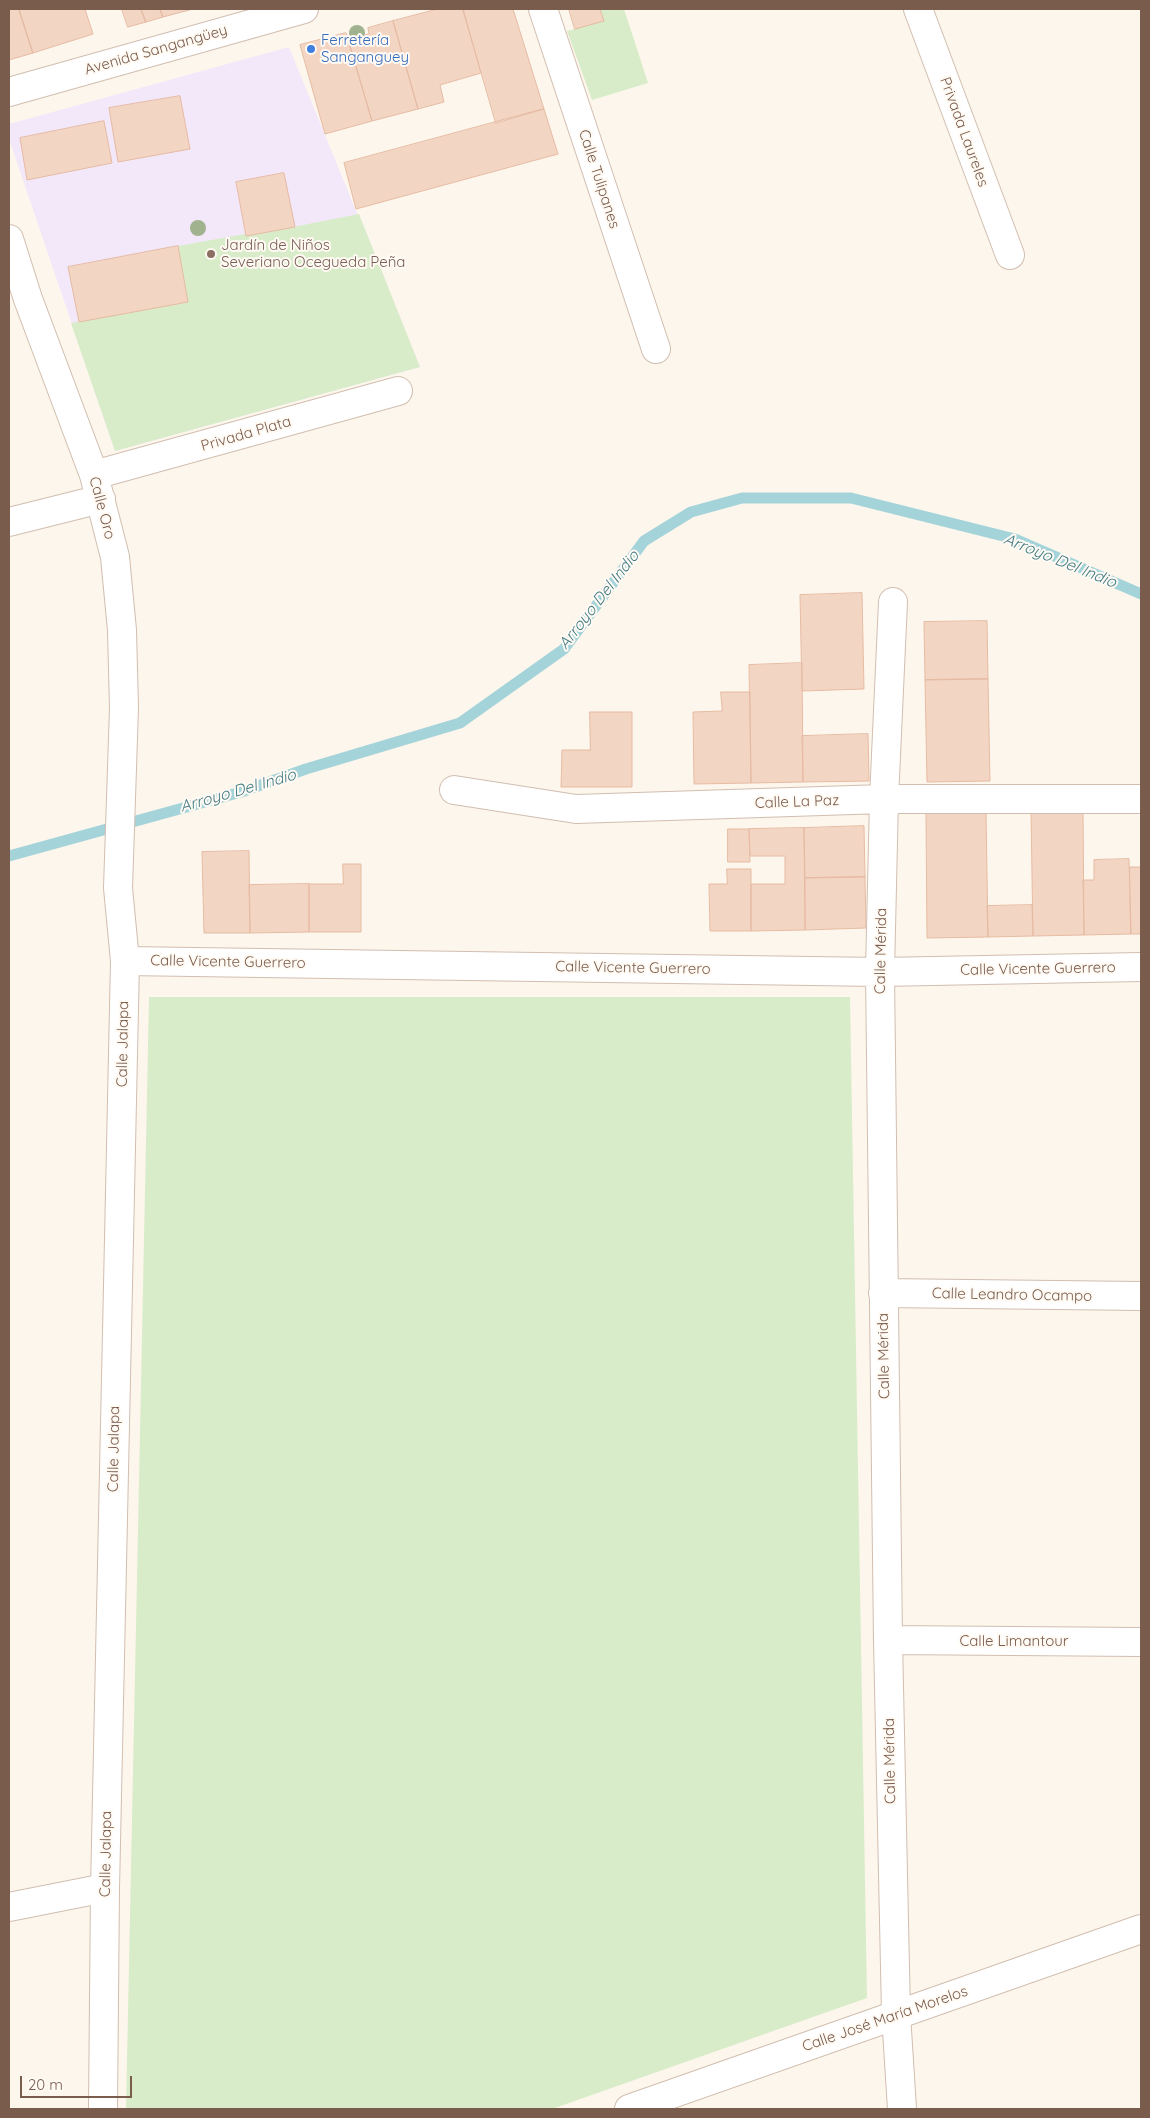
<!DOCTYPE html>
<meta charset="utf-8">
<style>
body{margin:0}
#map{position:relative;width:1150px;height:2118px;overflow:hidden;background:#fdf6ec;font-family:Quicksand,sans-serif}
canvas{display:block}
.frame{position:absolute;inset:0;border:10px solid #7a5c4d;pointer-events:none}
.scale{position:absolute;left:20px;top:2076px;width:112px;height:22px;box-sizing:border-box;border:2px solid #7a5c4d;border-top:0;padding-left:6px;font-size:15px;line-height:18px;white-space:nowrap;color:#7a5c4d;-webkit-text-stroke:4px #fffaf3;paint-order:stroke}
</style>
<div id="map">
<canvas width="1150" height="2118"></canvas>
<div class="frame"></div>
<div class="scale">20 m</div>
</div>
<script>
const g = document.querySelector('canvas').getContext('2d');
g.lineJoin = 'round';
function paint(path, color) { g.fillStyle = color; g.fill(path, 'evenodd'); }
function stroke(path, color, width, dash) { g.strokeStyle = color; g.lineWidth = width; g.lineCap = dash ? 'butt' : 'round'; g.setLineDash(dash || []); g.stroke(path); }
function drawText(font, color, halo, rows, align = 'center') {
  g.font = font + ' Quicksand,sans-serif'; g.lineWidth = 4; g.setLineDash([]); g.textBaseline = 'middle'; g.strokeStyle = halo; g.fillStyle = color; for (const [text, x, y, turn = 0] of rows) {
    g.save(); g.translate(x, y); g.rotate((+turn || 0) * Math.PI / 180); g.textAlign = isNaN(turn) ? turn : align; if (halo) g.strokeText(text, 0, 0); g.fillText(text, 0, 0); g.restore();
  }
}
paint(new Path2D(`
 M289 47 420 367 115 451 9 139V124Z`), '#f3e8fa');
paint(new Path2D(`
 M578 9H624L648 83 592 100 567 31 575 29Z
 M359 214 420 367 115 451 71 323 187 302 178 246 245 234 247 236Z
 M149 997H850L867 1998 552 2109H126Z`), '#d8ecc9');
stroke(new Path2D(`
 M9 856 241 792 306 769 460 723 564 649 644 541 691 512 742 498H851L1015 539 1141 594`), '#a5d3da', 11);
const building = new Path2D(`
 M9 9H19L33 53 9 60Z
 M19 9H85L93 34 33 53Z
 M122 9H141L146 22 128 27Z
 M141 9H160L163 17 146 22Z
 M160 9H193L163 17Z
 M438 9H463L481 73 440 85 444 102 418 109 393 21Z
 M463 9H513L544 109 496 123Z
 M569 9H600L604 21 575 29Z
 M393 21 418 109 372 121 348 39 369 34 368 28Z
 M346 33 372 121 325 134 300 45Z
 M180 96 190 149 118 162 109 108Z
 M544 109 558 154 356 209 344 163Z
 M104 121 112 163 27 180 20 138Z
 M284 173 295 227 246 236 236 182Z
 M178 246 188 302 79 322 68 267Z
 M862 593 864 689 802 691 800 595Z
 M987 621 988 679 925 680 924 622Z
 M802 663 803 782 751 783 749 665Z
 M988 679 990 781 927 782 925 680Z
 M721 692H750L751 783 694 784 693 712 722 711Z
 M590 712H632V787H561L562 750H590Z
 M868 734 869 781 803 782 802 736Z
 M1083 811 1084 935 1033 936 1031 812Z
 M986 812 988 937 927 938 926 813Z
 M864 826 865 877 805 878 804 828Z
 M804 828 805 930 751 931V884H785V856H750L749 829Z
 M728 829H749L750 862H728Z
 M249 851 250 933H204L202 852Z
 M1129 859 1131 934 1084 935 1083 880H1094V860Z
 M343 864H361V932H309V884H343Z
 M1130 867H1141V934H1131Z
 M727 869H751V931H710L709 884H727Z
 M865 877 866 928 805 930V878Z
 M309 884V932L250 933 249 885Z
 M1032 905 1033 936 988 937 987 906Z`);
paint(building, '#f3d5c3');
stroke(building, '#e6bba3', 1);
const minor = new Path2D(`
 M543 9 656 349
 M918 9 1010 255
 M9 92 304 9
 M9 239 28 299 94 475 115 557 122 630 124 708 118 888 125 961 105 1888 103 2109
 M94 475 398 391
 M9 522 101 499
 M893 602 884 799 880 972 888 1640 896 2014 902 2109
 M454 790 576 809 884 799H1141
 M125 961 880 972 1141 967
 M883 1293 1141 1296
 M888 1640 1141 1642
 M9 1907 105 1888
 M629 2109 1141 1929`);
stroke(minor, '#d1beb0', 30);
stroke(minor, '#fff', 28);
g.fillStyle = '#a0b28e';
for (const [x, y] of [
 [357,33],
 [198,228]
]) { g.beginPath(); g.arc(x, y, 8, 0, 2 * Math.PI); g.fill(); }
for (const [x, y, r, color] of [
 [311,49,5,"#3f7fe0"],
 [211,254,5,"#8d6e63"]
]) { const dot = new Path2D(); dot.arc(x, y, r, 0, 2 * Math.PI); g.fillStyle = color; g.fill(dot); stroke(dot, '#fffaf3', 2); }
drawText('15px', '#366cbe', '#fffaf3', [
 ["Ferretería",321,40],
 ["Sanganguey",321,57]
], 'left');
drawText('15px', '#7a5c4d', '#fffaf3', [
 ["Avenida Sangangüey",156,50,-16],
 ["Privada Laureles",964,132,70],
 ["Calle Tulipanes",599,179,72],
 ["Privada Plata",246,434,-16],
 ["Calle Oro",102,508,75],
 ["Calle La Paz",797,802,-2],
 ["Calle Mérida",881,951,-89],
 ["Calle Vicente Guerrero",228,962,1],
 ["Calle Vicente Guerrero",633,968,1],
 ["Calle Vicente Guerrero",1038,969,-1],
 ["Calle Jalapa",123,1044,-89],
 ["Calle Leandro Ocampo",1012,1295,1],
 ["Calle Mérida",884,1356,-91],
 ["Calle Jalapa",114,1449,-89],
 ["Calle Limantour",1014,1641],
 ["Calle Mérida",890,1761,-91],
 ["Calle Jalapa",106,1854,-89],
 ["Calle José María Morelos",885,2019,-19]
]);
drawText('15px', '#785e54', '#fffaf3', [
 ["Jardín de Niños",221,245],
 ["Severiano Ocegueda Peña",221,262]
], 'left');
drawText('italic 16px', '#437c86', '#fffaf3', [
 ["Arroyo Del Indio",1060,561,22],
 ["Arroyo Del Indio",599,600,-52],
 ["Arroyo Del Indio",238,791,-16]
]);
</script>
